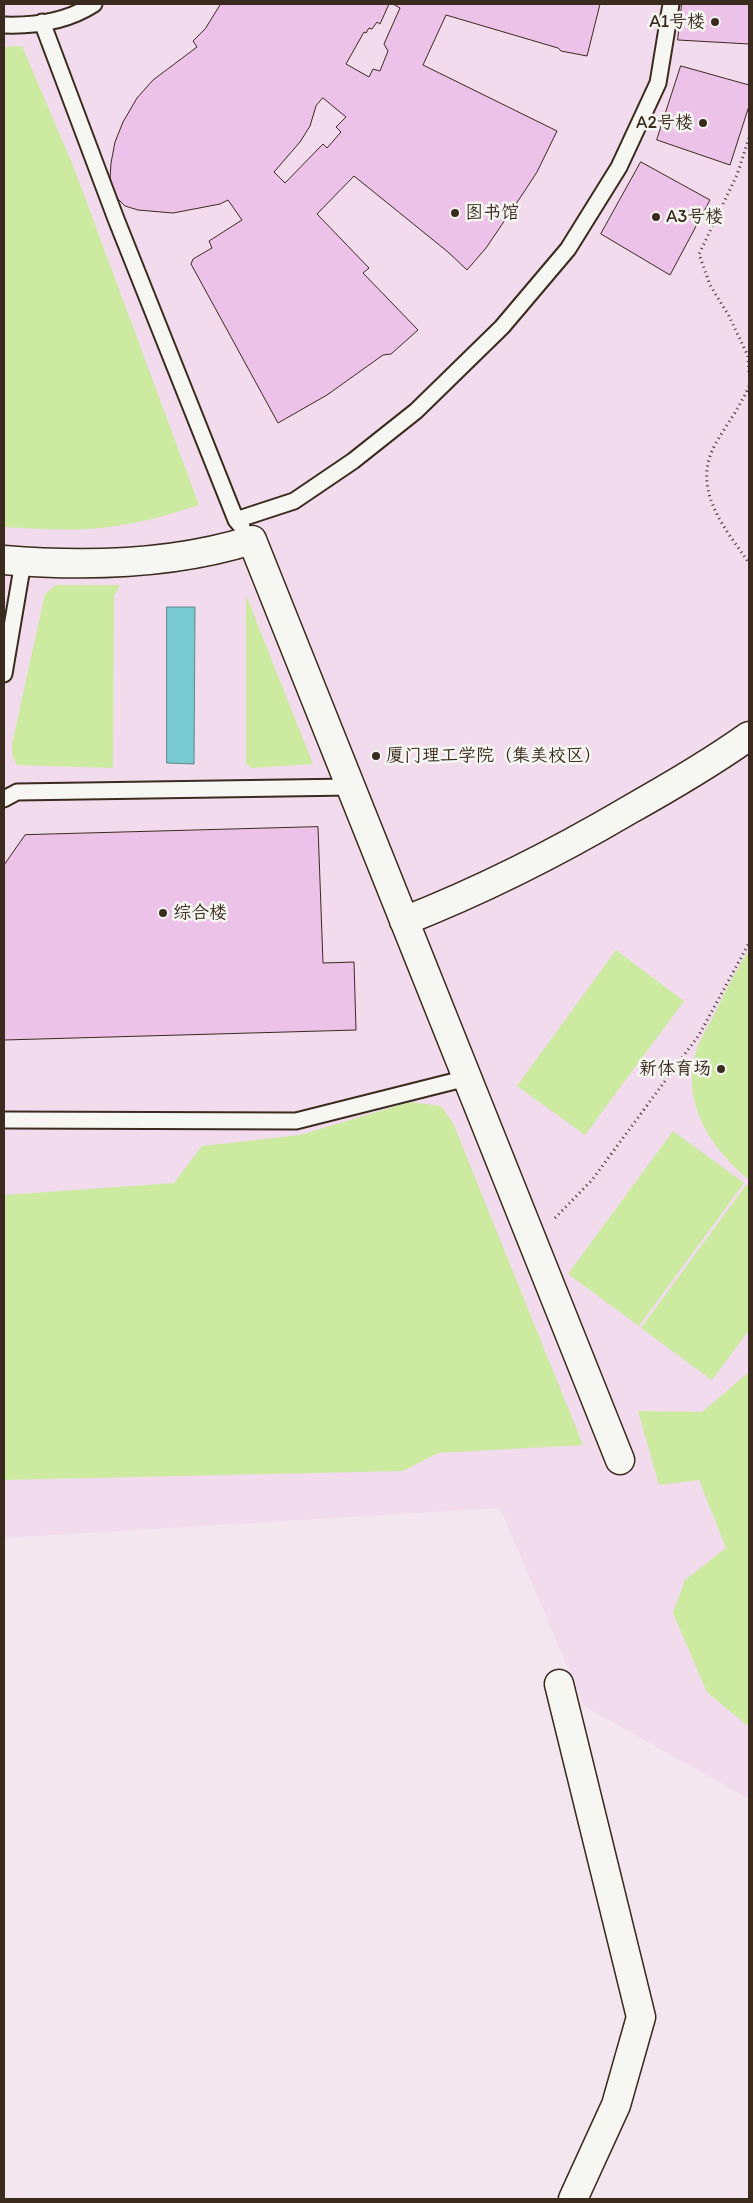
<!DOCTYPE html>
<meta charset="utf-8">
<style>
body{margin:0}
#map{position:relative;width:753px;height:2203px;overflow:hidden;background:#f3e6ef;font-family:Itim,sans-serif}
canvas{display:block}
.frame{position:absolute;inset:0;border:5px solid #3b2a1e;pointer-events:none}
</style>
<div id="map">
<canvas width="753" height="2203"></canvas>
<div class="frame"></div>
</div>
<script>
const g = document.querySelector('canvas').getContext('2d');
g.lineJoin = 'round';
function paint(path, color) { g.fillStyle = color; g.fill(path, 'evenodd'); }
function stroke(path, color, width, dash) { g.strokeStyle = color; g.lineWidth = width; g.lineCap = dash ? 'butt' : 'round'; g.setLineDash(dash || []); g.stroke(path); }
function drawText(font, color, halo, rows, align = 'center') {
  g.font = font + ' Itim,"LXGW WenKai TC",sans-serif'; g.lineWidth = 5; g.setLineDash([]); g.textBaseline = 'middle'; g.strokeStyle = halo; g.fillStyle = color; for (const [text, x, y, turn = 0] of rows) {
    g.save(); g.translate(x, y); g.rotate((+turn || 0) * Math.PI / 180); g.textAlign = isNaN(turn) ? turn : align; if (halo) g.strokeText(text, 0, 0); g.fillText(text, 0, 0); g.restore();
  }
}
paint(new Path2D(`
 M4 4H749V1799L584 1706 500 1508 4 1538Z`), '#f1dbed');
paint(new Path2D(`
 M22 46 74 168 199 505C171 514 145 522 116 526 80 532 40 529 4 527V47Z
 M56 585H120L114 596 113 768 17 765 12 755V744L45 594Z
 M246 595 313 764 253 768 246 764Z
 M616 950 684 1001 585 1135 517 1086Z
 M749 950V1180C712 1149 682 1106 695 1055 698 1042 707 1029 713 1017 724 994 735 972 749 950Z
 M410 1102 441 1106 453 1123 583 1445 438 1453 403 1471 4 1480V1195L174 1183 202 1146 300 1135Z
 M673 1131 744 1183 639 1326 568 1274Z
 M746 1185 749 1187V1330L712 1380 641 1328Z
 M749 1372V1727L707 1692 673 1613 685 1580 726 1548 699 1480 659 1485 638 1411 702 1412Z`), '#cdeaa1');
const water = new Path2D(`
 M167 607H195L194 764 167 763Z`);
paint(water, '#78c9d2');
stroke(water, '#60898a', 1);
const building = new Path2D(`
 M221 4H389L380 24 377 22 372 29 369 28 366 33 364 32 346 64 369 77 373 69 380 71 388 51 384 44 400 8 393 4H600L587 56 561 51 558 48 446 15 423 65 557 131 537 172 524 192 486 248 467 270 448 252 354 176 317 214 369 268 363 273 418 330 391 354 383 355 327 395 278 423 191 264 193 259 212 248 209 241 242 220 228 200 220 204 173 213 138 210 125 206 118 199 112 191 110 179 111 163 115 142 123 122 137 98 153 80 197 47 193 41 205 29ZM323 98 346 117 336 127 341 132 327 148 323 144 285 183 274 172 300 142 310 126 316 106Z
 M682 4H749V44L678 40Z
 M681 66 749 85V106L730 165 657 140Z
 M641 162 710 200 670 275 601 234Z
 M318 827 323 963 354 962 356 1030 4 1040V865L25 835Z`);
paint(building, '#ecc2e9');
stroke(building, '#3b2a1e', 1);
const lane = new Path2D(`
 M42 22 116 219 236 520 242 527
 M4 25C34 26 68 21 94 4
 M236 520 294 501 353 461 416 411 502 327 568 249 619 167 658 83 671 4
 M4 674 23 562
 M4 799 17 792 351 787
 M4 1120 296 1121 467 1078`);
const street = new Path2D(`
 M4 560C87 567 172 565 252 540L620 1460
 M404 921C483 890 556 853 629 810 670 787 711 763 749 736
 M559 1684 641 2017 616 2105 573 2199`);
stroke(lane, '#3b2a1e', 19);
stroke(street, '#3b2a1e', 31);
stroke(new Path2D(`
 M749 138 737 175 699 254 710 285 729 316 748 356 749 375
 M749 386C740 407 727 424 716 443 690 488 724 527 749 563
 M555 1218 592 1180 699 1035 749 943`), '#3b2a1e', 3, [1, 4]);
stroke(lane, '#f6f6f2', 15);
stroke(street, '#f6f6f2', 28);
for (const [x, y, r, color] of [
 [715,22,5,"#3b2a1e"],
 [703,123,5,"#3b2a1e"],
 [455,213,5,"#3b2a1e"],
 [656,217,5,"#3b2a1e"],
 [376,756,5,"#3b2a1e"],
 [163,913,5,"#3b2a1e"],
 [721,1069,5,"#3b2a1e"]
]) { const dot = new Path2D(); dot.arc(x, y, r, 0, 2 * Math.PI); g.fillStyle = color; g.fill(dot); stroke(dot, '#f6f6f2', 2); }
drawText('18px', '#3b2a1e', '#f6f6f2', [
 ["A1号楼",705,22,"right"],
 ["A2号楼",693,123,"right"],
 ["图书馆",465,213],
 ["A3号楼",666,217],
 ["厦门理工学院（集美校区）",386,756],
 ["综合楼",173,913],
 ["新体育场",711,1069,"right"]
], 'left');
</script>
